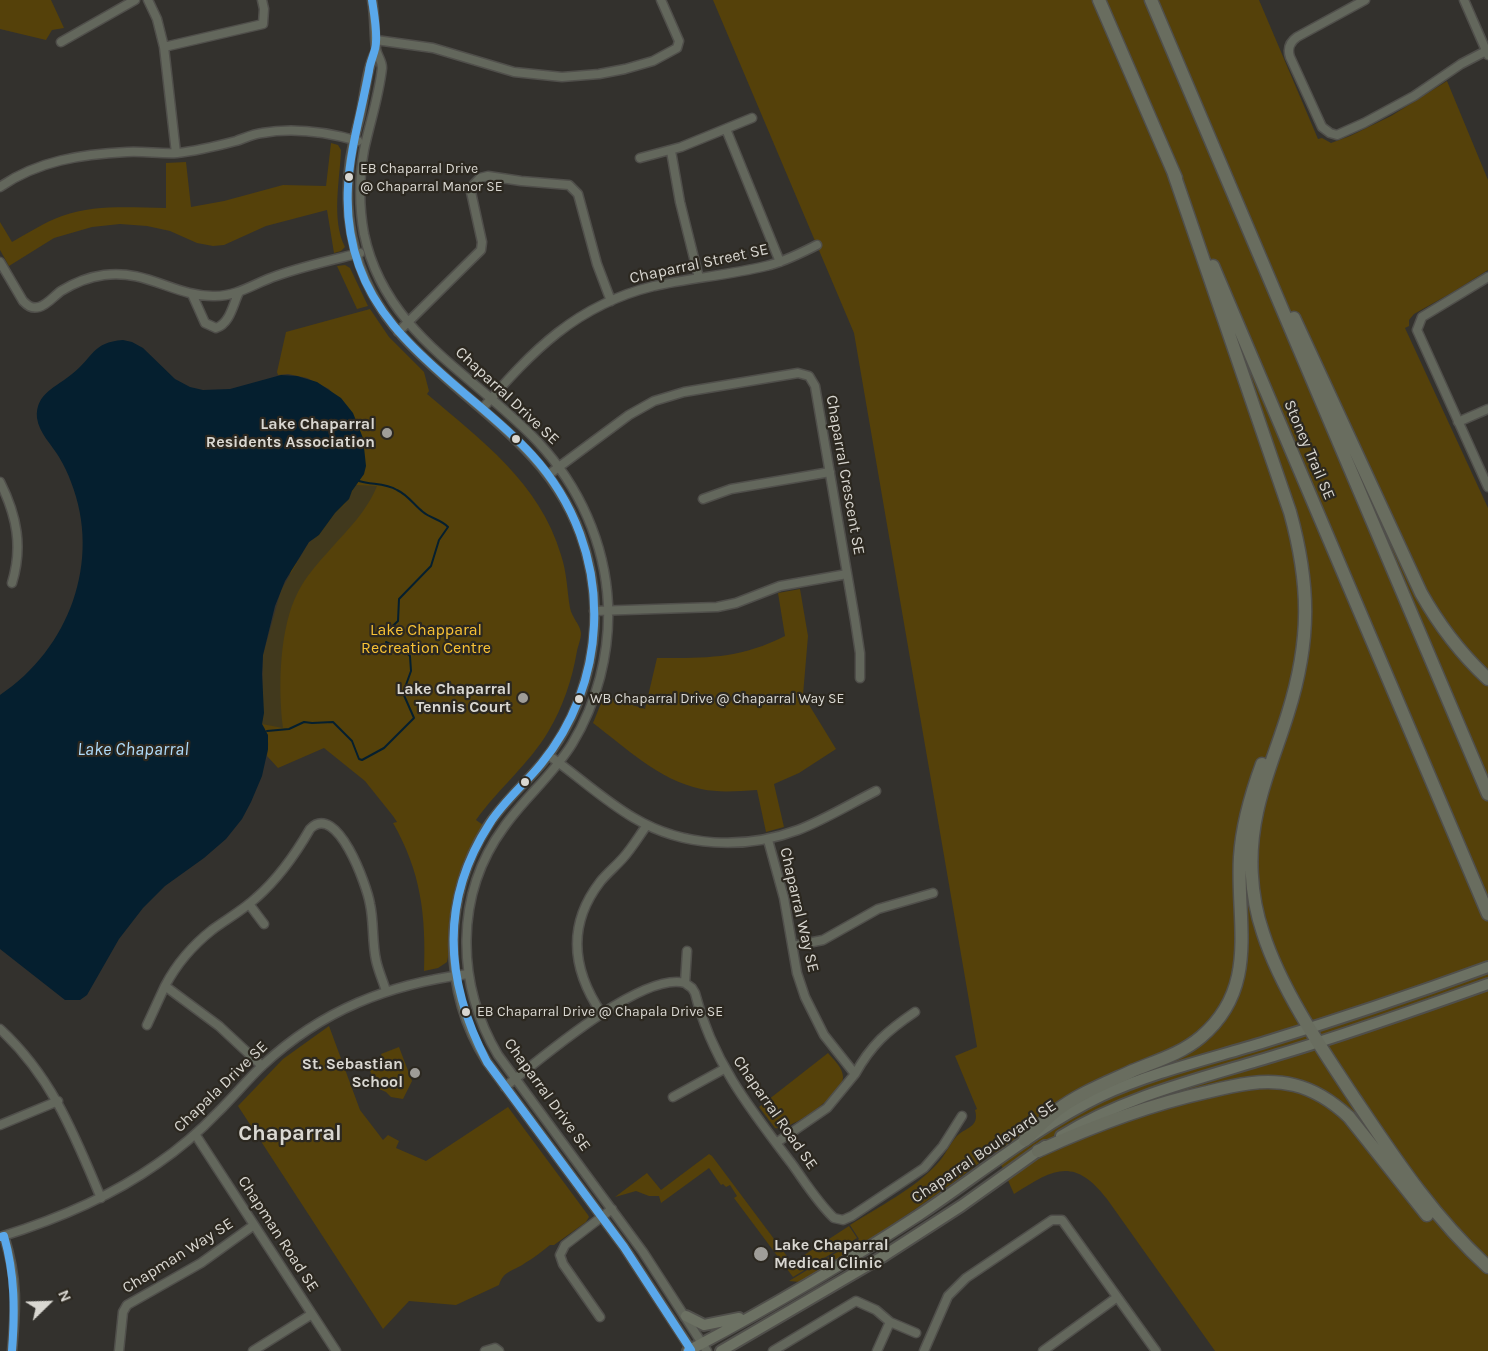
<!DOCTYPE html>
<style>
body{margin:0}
#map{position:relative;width:1488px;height:1351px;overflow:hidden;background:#33312d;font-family:Karla,sans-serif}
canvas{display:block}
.north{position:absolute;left:18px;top:1273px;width:60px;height:60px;-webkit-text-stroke:4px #2c2820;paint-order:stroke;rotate:67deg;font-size:16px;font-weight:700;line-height:24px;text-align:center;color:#d9d7d1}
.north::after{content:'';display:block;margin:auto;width:21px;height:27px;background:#d9d7d1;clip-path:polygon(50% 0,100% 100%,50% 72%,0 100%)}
</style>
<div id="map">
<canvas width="1488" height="1351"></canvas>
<div class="north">N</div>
</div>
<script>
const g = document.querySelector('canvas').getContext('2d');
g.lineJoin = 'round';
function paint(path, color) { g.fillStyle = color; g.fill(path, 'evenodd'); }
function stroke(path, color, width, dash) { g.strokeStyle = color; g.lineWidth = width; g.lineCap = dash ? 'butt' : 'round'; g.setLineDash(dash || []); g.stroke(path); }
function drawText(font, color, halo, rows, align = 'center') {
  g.font = font + ' Karla,sans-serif'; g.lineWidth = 4.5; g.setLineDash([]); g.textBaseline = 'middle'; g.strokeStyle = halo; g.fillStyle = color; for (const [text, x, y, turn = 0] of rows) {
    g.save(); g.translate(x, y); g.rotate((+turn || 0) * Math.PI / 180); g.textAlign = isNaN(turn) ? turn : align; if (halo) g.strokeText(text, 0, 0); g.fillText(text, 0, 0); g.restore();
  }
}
paint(new Path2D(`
 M0 0H51L64 28 52 30 46 40 0 29Z
 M713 0H1259L1318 139 1322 138 1331 143 1350 136 1391 116 1447 81 1488 180V270L1453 292 1414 314 1409 320V326L1405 328 1488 508V1351H1215L1107 1199C1074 1156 1053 1169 1014 1194L995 1151C932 1200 869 1241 800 1282L789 1281 859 1239 850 1225C880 1206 914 1189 937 1164 945 1156 949 1145 956 1137 965 1127 980 1128 975 1110L977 1109 955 1056 977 1047 854 333Z
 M331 143 338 145 341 150C340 179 331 220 345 247L341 251 334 253 327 210 266 226 224 245 213 246 197 243 170 231 147 226 120 224 92 227 54 238 9 266 0 250V222L12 242C28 233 45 222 62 216 97 204 131 208 166 208V163L186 162 191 207 224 201 283 185 326 186Z
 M345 265 350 268 368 306 357 309 337 266Z
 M370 309 389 337 424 372 429 391 427 394C481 440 540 483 561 555 567 573 567 590 570 608 572 618 580 624 581 633 581 639 578 646 577 651 572 680 563 707 548 732 529 764 498 789 476 820L483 825C464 855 452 889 449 925 448 938 450 950 447 962L438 968 424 971C426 915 421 872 393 823L397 822 393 816 365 781 324 748 278 768 267 756C269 744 269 734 262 724L291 570 364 474V447L358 425 329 389 307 378 288 374 278 375 277 372 286 332Z
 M800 589 808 636 803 695 836 749 799 773 774 784 784 827 766 832 757 790C738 791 720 793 701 789 659 780 626 748 593 723L604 696 645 709 657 658C708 658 739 659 785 636L778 593Z
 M329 1026 360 1110 383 1140 388 1135 399 1141 396 1148 426 1161 508 1107 588 1215 589 1217 586 1222 554 1245H550C542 1251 534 1258 525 1263 514 1271 504 1270 499 1285L456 1305 409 1301 383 1329 238 1106 283 1059Z
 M399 1047 412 1081 403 1099 391 1097 386 1092 379 1089 369 1069 382 1057 381 1054Z
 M828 1053C834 1060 843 1068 843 1077 843 1094 790 1132 775 1128L759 1107Z
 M709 1154 712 1156 792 1263 849 1226 857 1238 793 1277 734 1198 737 1196 730 1185 726 1187 723 1184 721 1185 709 1168 661 1203 659 1196H649L636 1191 615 1197 647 1173 661 1190Z`), '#55410a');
paint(new Path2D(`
 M356 485 377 486C366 513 347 530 328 552 317 564 305 578 298 592 279 628 278 689 283 728L262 724 263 655 281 590 309 542 319 535 335 513 345 504Z`), '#41391d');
paint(new Path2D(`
 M123 340 132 342 143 348 175 379 190 387 203 390 230 389 281 375 297 376 317 382 341 398 353 413 363 438 366 466 364 474 352 491 349 499 335 513 319 535 309 542 285 581 275 606 263 655 262 674 264 713 262 724 268 735V749L262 776 251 802 242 819 226 839 204 858 165 886 143 908 119 939 87 995 80 1000H65L0 949V695C69 649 102 561 71 482 68 474 64 465 59 457 52 445 39 433 37 418 35 393 57 387 72 374 93 358 92 342 123 340Z`), '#051f2f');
stroke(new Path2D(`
 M359 481C372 485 385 483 397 490 408 495 414 505 423 512 430 518 442 520 448 527L439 540 431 566 399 599 398 621 383 635
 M267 731 289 729 304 722 312 723 333 722 352 741 359 759 362 760 384 748 414 718 403 693 411 671 410 656 403 650 386 642`), '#051f2f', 2);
const minor = new Path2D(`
 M148 0 157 19 164 47 263 24 264 9 262 0
 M372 0C375 16 374 33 376 49 377 56 382 60 382 68 379 96 370 122 364 150 359 178 359 207 364 234 385 334 474 374 538 442 579 486 605 543 608 604 610 653 597 703 572 744 553 775 525 797 504 827 454 895 456 984 498 1055L643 1252 707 1351
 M1365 0 1297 37C1290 42 1287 48 1290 57L1322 127 1330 133 1337 135 1364 123 1414 96 1461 64 1486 51
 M1464 0 1488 55
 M376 40 433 48 514 72 562 77 599 74 625 69 653 61 677 48 679 41 661 0
 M61 42 135 0
 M164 47 176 153
 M376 51C365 71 365 101 358 124 336 199 349 279 404 338 473 413 563 452 588 560 605 630 588 706 543 762 525 784 502 803 487 827 442 899 442 991 487 1062L624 1247 692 1351
 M726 129 780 262
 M671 151 680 202 699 278
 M640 158 681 147 752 118
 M0 187C37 161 82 154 127 152 144 151 161 154 177 153 197 151 217 146 236 141 245 138 253 134 262 133 295 127 327 132 358 141
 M0 262 23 301C27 305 31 309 39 307 47 305 54 296 61 291 74 283 89 277 104 275 147 269 175 297 215 296 238 296 255 283 276 276 304 266 332 260 360 253
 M1488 277 1422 317 1417 330 1488 487
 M192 294 205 323 216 328C230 324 233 304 239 292
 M398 332 481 250 482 242 471 192 474 184 480 178 488 176 521 181 569 185 578 194 597 264 611 301
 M482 409C532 351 576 305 654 286 691 278 729 275 766 266 784 262 801 253 817 245
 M1458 422 1488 409
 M548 475 629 415 654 401 684 392 798 373 809 376 815 386 855 620 860 653V678
 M0 482C17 516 23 547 12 583
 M703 499 731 489 830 472
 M594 611 717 607 736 603 780 586 847 574
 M548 755C577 775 603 800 634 818 683 847 744 850 798 830 824 820 850 804 876 791
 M768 840 784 898 797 973 805 997 824 1035 855 1074 827 1108 776 1143
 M249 904 264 924
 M793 946 823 940 878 909 933 893
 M687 951 685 983 692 988 695 993C712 1061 750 1109 792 1164 805 1182 818 1203 834 1218L843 1220 852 1216 924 1168 943 1146 962 1116
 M602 1014C572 970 567 925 600 882 607 873 616 866 623 858 632 848 639 836 647 825
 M147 1025 165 986
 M0 1029C52 1077 74 1134 101 1198
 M262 1066 219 1026 165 986C176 965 193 945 212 930 227 919 243 910 256 898 279 878 295 855 310 829 337 801 367 886 370 904 374 922 372 942 376 960 378 970 383 981 386 991
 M855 1074C871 1045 887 1031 915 1012
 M505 1087C539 1060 642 971 685 983
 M673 1097 724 1069
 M0 1125 58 1101
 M195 1134 336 1351
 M4 1236C18 1280 16 1307 12 1351
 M0 1237C55 1220 109 1198 157 1164 179 1149 200 1131 219 1111 234 1096 248 1079 263 1065 322 1010 389 984 468 974
 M600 1317 563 1264 560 1255 565 1245 612 1209
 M119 1351 123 1312 127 1305 201 1263 254 1225
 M253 1351 312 1314
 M485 1351 495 1348 499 1351
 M773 1351 856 1301 876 1310 890 1322 916 1333
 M877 1351 890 1322
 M924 1351 948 1296 966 1278 1052 1220H1062L1156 1351
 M1043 1351 1116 1298`);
const major = new Path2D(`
 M1061 1136C1127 1095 1203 1078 1277 1055 1348 1034 1418 1009 1488 984
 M686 1316 704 1325 739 1318
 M688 1351C767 1309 844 1264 919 1215 979 1175 1035 1128 1101 1096 1153 1072 1210 1059 1265 1042 1340 1019 1414 994 1488 967
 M721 1351 882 1257 961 1206 1045 1146`);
const highway = new Path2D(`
 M1099 0 1176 178
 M1151 0 1488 794
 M1173 171 1290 512C1310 584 1311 640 1288 713 1278 746 1264 778 1257 812 1248 852 1250 895 1263 933 1281 989 1321 1048 1353 1096 1394 1157 1433 1217 1488 1267
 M1213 266 1488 914
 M1294 318 1421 593C1439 625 1461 654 1488 679
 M1025 1140C1035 1130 1045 1120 1056 1111 1078 1094 1106 1083 1132 1071 1156 1061 1181 1054 1201 1037 1260 987 1236 922 1240 857 1242 824 1251 794 1262 764
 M1038 1151C1093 1126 1148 1105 1207 1092 1235 1085 1265 1078 1294 1085 1315 1090 1333 1102 1349 1117L1427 1215`);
stroke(minor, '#504f4b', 11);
stroke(major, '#504f4b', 14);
stroke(highway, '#504f4b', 15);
stroke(minor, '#63675c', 8);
stroke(major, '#6c7163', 10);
stroke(highway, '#696d5f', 12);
stroke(new Path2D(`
 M372 0C374 14 377 28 376 42 376 52 370 60 369 71 356 140 334 195 359 266 375 311 407 343 442 374 472 401 505 425 532 455 574 501 597 562 594 625 592 676 573 725 541 764 525 784 504 801 490 823 439 901 445 982 487 1062L624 1247 691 1350 688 1351
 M0 1237 4 1236C15 1275 15 1311 12 1351`), '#5aa8eb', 8);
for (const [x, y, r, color] of [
 [349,177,5,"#d9d7d1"],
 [387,433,6,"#9f9d98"],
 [516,439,5,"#d9d7d1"],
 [523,698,6,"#9f9d98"],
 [579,699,5,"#d9d7d1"],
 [525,782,5,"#d9d7d1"],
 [466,1012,5,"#d9d7d1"],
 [415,1073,6,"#9f9d98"],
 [761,1254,8,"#9f9d98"]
]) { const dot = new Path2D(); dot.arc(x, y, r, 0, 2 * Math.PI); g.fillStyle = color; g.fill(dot); stroke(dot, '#2c2820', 2); }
drawText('14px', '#d9d7d1', '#2c2820', [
 ["EB Chaparral Drive",360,169],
 ["@ Chaparral Manor SE",360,187],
 ["WB Chaparral Drive @ Chaparral Way SE",590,699],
 ["EB Chaparral Drive @ Chapala Drive SE",477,1012]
], 'left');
drawText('16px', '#d9d7d1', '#2c2820', [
 ["Chaparral Street SE",699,264,-12],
 ["Chaparral Drive SE",507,396,43],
 ["Stoney Trail SE",1309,450,67],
 ["Chaparral Crescent SE",845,475,80],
 ["Chaparral Way SE",799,910,77],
 ["Chapala Drive SE",221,1087,-44],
 ["Chaparral Drive SE",547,1095,54],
 ["Chaparral Road SE",775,1113,55],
 ["Chaparral Boulevard SE",984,1152,-34],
 ["Chapman Road SE",278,1234,57],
 ["Chapman Way SE",178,1256,-32]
]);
drawText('bold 16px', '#d9d7d1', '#2c2820', [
 ["Lake Chaparral",375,424],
 ["Residents Association",375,442],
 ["Lake Chaparral",511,689],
 ["Tennis Court",511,707],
 ["St. Sebastian",403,1064],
 ["School",403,1082],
 ["Lake Chaparral",774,1245,"left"],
 ["Medical Clinic",774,1263,"left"]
], 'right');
drawText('16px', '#f9c235', '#2c2820', [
 ["Lake Chapparal",426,630],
 ["Recreation Centre",426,648]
]);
drawText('italic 18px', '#afdbfa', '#2c2820', [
 ["Lake Chaparral",133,750]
]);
drawText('bold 22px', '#d9d7d1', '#2c2820', [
 ["Chaparral",290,1134]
]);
</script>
